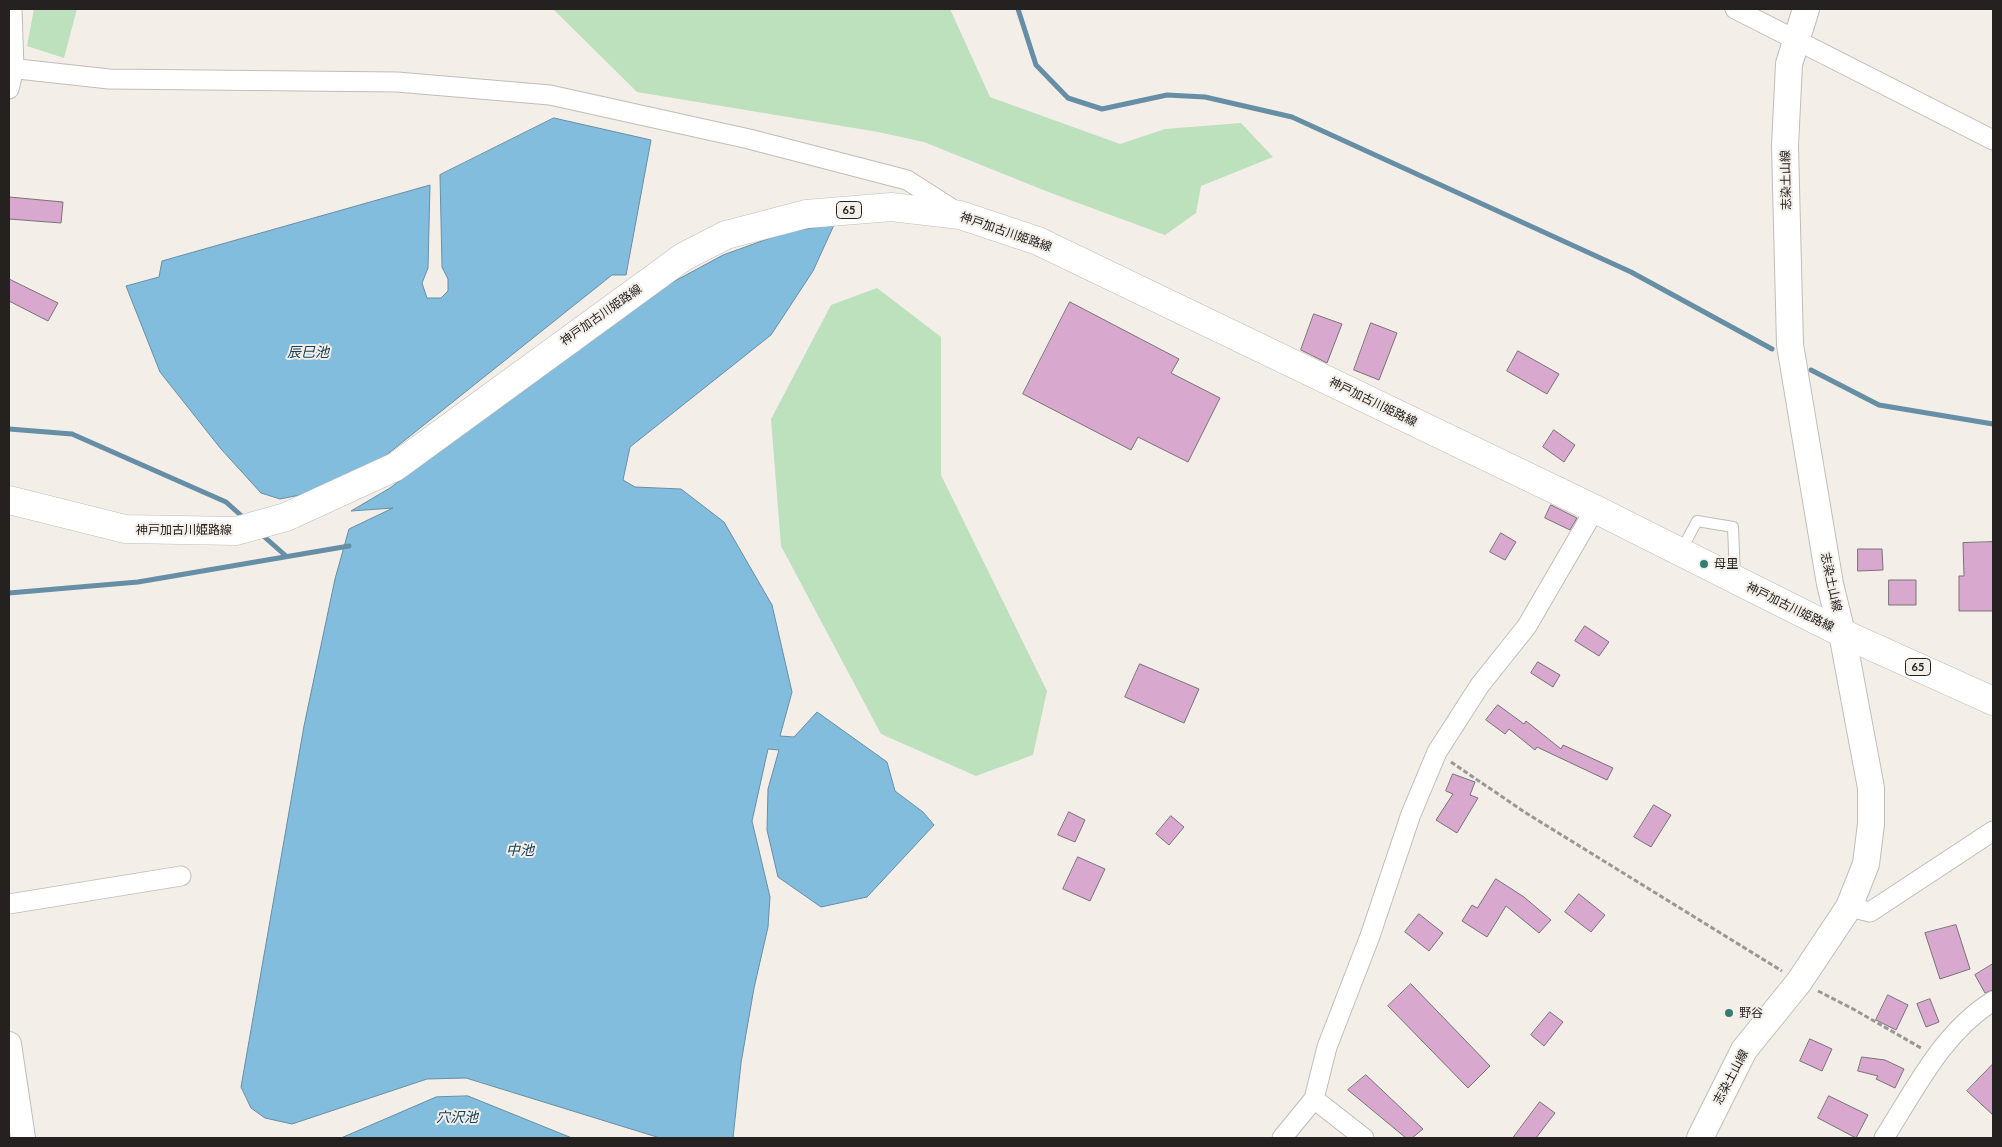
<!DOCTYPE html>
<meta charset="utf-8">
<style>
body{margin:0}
#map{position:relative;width:2002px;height:1147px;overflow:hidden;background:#f4eee9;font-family:Lato,sans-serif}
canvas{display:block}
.frame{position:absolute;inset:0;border:10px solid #242120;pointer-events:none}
</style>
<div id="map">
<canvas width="2002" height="1147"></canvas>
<div class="frame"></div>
</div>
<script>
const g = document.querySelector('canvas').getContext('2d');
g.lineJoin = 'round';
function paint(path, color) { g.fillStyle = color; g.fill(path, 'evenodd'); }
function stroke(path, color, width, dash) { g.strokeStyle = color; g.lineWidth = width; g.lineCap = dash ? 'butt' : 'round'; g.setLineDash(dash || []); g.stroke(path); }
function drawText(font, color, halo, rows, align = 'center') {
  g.font = font + ' Lato,"Noto Sans JP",sans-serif'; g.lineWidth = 4; g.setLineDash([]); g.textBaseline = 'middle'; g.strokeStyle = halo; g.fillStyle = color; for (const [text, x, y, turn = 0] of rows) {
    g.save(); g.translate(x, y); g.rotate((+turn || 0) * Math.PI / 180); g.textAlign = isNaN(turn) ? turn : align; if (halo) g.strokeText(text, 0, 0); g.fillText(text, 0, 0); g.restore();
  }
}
paint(new Path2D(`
 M34 9H77L64 58 27 46Z
 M553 9H950L990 97 1120 144 1165 129 1241 123 1273 157 1201 186 1196 213 1165 235 1051 193 924 142 878 132 637 92Z
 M877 288 941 337V475L1047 691 1033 755 976 776 881 734 781 546 771 419 831 305Z`), '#bde0bd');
const water = new Path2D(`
 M554 118 651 140 626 275H612L380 460 305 494 280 499 261 493 221 449 160 372 126 286 159 277 162 261 430 185 428 268 422 283 427 298H441L448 291V279L442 267 440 175Z
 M834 225 813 271 771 335 630 447 623 480 635 487 681 489 724 522 772 605 792 692 780 736 794 737 817 712 887 762 895 791 923 812 934 825 867 897 821 907 778 877 767 830 768 789 779 750 768 749 752 821 770 897 768 927 754 988 741 1063 733 1138H660L466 1078 427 1079 292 1124 265 1118 251 1108 241 1087 304 726 335 579 349 529 393 508 351 511 390 488 636 302 723 255 787 232Z
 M468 1096 572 1138H341L436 1097Z`);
paint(water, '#83bdde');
stroke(water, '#668ea5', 1);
stroke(new Path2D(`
 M1018 9 1036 65 1068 98 1102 109 1167 95 1205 97 1292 117 1631 272 1772 349
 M1811 370 1879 405 1993 424
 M9 429 72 434 226 502 245 519
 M260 533 286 556
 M9 593 138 582 349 546`), '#668ea5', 5);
const building = new Path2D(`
 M9 197 63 202 61 223 9 219Z
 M9 279 58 303 48 321 9 301Z
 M1070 302 1179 359 1171 373 1220 398 1188 462 1138 437 1131 450 1023 394Z
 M1314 314 1342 324 1327 363 1301 350Z
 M1371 323 1397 333 1379 380 1354 370Z
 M1518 351 1559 374 1547 394 1507 371Z
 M1554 430 1575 445 1564 462 1543 447Z
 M1551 505 1577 518 1570 530 1545 518Z
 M1501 533 1516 542 1505 560 1490 552Z
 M1993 542V611H1959V576H1964L1963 543Z
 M1858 549H1882L1883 570 1858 571Z
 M1889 580H1916V605H1889Z
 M1585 626 1609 642 1599 656 1575 641Z
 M1538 662 1560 675 1553 687 1531 673Z
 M1140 664 1199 689 1184 723 1125 697Z
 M1498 705 1524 724 1526 721 1561 749 1563 745 1613 768 1607 780 1537 747 1535 750 1509 729 1505 734 1486 720Z
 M1453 774 1475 782 1470 795 1478 798 1457 833 1436 820 1453 794 1446 791Z
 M1654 805 1671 815 1651 847 1634 837Z
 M1069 812 1085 820 1075 842 1058 835Z
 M1171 816 1184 827 1169 845 1156 834Z
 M1078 857 1105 869 1090 901 1063 889Z
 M1496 879 1524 897 1551 920 1539 933 1506 906 1487 937 1462 921 1472 905 1477 908Z
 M1579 894 1605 915 1591 932 1565 912Z
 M1419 914 1443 933 1429 951 1405 932Z
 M1956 925 1970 969 1940 979 1925 933Z
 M1993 964V990L1985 993 1975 975Z
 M1411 984 1490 1066 1468 1088 1388 1006Z
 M1888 995 1908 1005 1896 1030 1876 1020Z
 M1930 999 1939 1022 1926 1027 1917 1004Z
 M1550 1012 1563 1022 1544 1046 1531 1035Z
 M1810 1039 1832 1049 1822 1071 1800 1061Z
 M1862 1057 1885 1060 1904 1069 1895 1088 1876 1079 1878 1076 1858 1071Z
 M1993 1064V1115L1967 1091Z
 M1366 1075 1423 1129 1412 1138H1406L1348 1090Z
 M1829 1096 1868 1115 1856 1138 1818 1118Z
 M1540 1102 1555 1113 1536 1138H1513Z`);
paint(building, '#d8a8cf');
stroke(building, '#787276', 1);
const service = new Path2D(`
 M1681 551 1697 521 1733 527 1735 577`);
const minor = new Path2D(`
 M1735 9 1993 140
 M9 68 109 79 397 82 550 95 749 139 907 180 957 212
 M9 89 14 68 12 9
 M9 904 181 876
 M1849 907 1870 912 1993 831
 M1314 1099 1364 1138
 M1282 1138 1314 1099 1327 1047 1370 936 1411 814 1437 752 1480 685 1527 626 1595 509
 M1884 1138C1916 1088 1942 1033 1993 1001`);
const tertiary = new Path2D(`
 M9 1044 23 1138`);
const secondary = new Path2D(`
 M1700 1138 1744 1050 1799 982 1849 907 1866 864 1871 824V788L1842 633 1830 584 1790 345 1785 146 1789 64 1806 9`);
const primary = new Path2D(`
 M9 500 125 529 236 531 286 517 395 467 683 257 726 235 806 214 891 207 960 215 1038 241 1595 509 1842 633 1993 701`);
stroke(service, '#c2bcb8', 12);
stroke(minor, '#c2bcb8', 21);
stroke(tertiary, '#c2bcb8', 26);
stroke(secondary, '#c2bcb8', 28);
stroke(primary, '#c2bcb8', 29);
stroke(new Path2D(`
 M1451 762 1526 813 1782 971
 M1818 991 1855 1010 1921 1048`), '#9c9794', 3, [5, 2.5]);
stroke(service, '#fff', 10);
stroke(minor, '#fff', 19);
stroke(tertiary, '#fff', 24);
stroke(secondary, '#fff', 26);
stroke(primary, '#fff', 28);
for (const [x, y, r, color] of [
 [1704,564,5,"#357c74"],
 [1729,1013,5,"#357c74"]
]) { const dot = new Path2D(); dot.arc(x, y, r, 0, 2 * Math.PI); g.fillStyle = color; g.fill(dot); stroke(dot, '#f4eee9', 2); }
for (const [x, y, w] of [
 [849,210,25],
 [1918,667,25]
]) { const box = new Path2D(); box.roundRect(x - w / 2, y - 8.5, w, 17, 4); g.fillStyle = '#f4eee9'; g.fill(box); stroke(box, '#242120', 1); }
drawText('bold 11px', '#242120', null, [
 ["65",849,210],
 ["65",1918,667]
]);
drawText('12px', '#242120', '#f4eee9', [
 ["志染土山線",1786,180,-91],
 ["神戸加古川姫路線",1006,232,19],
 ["神戸加古川姫路線",601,315,-35],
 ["神戸加古川姫路線",1373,402,26],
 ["神戸加古川姫路線",184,530],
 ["志染土山線",1831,582,78],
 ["神戸加古川姫路線",1790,607,26],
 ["志染土山線",1731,1077,-62]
]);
drawText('12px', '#242120', '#f4eee9', [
 ["母里",1714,564],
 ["野谷",1739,1013]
], 'left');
drawText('italic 14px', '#124159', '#f4eee9', [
 ["辰巳池",308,352],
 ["中池",520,850],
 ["穴沢池",457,1117]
]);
</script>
